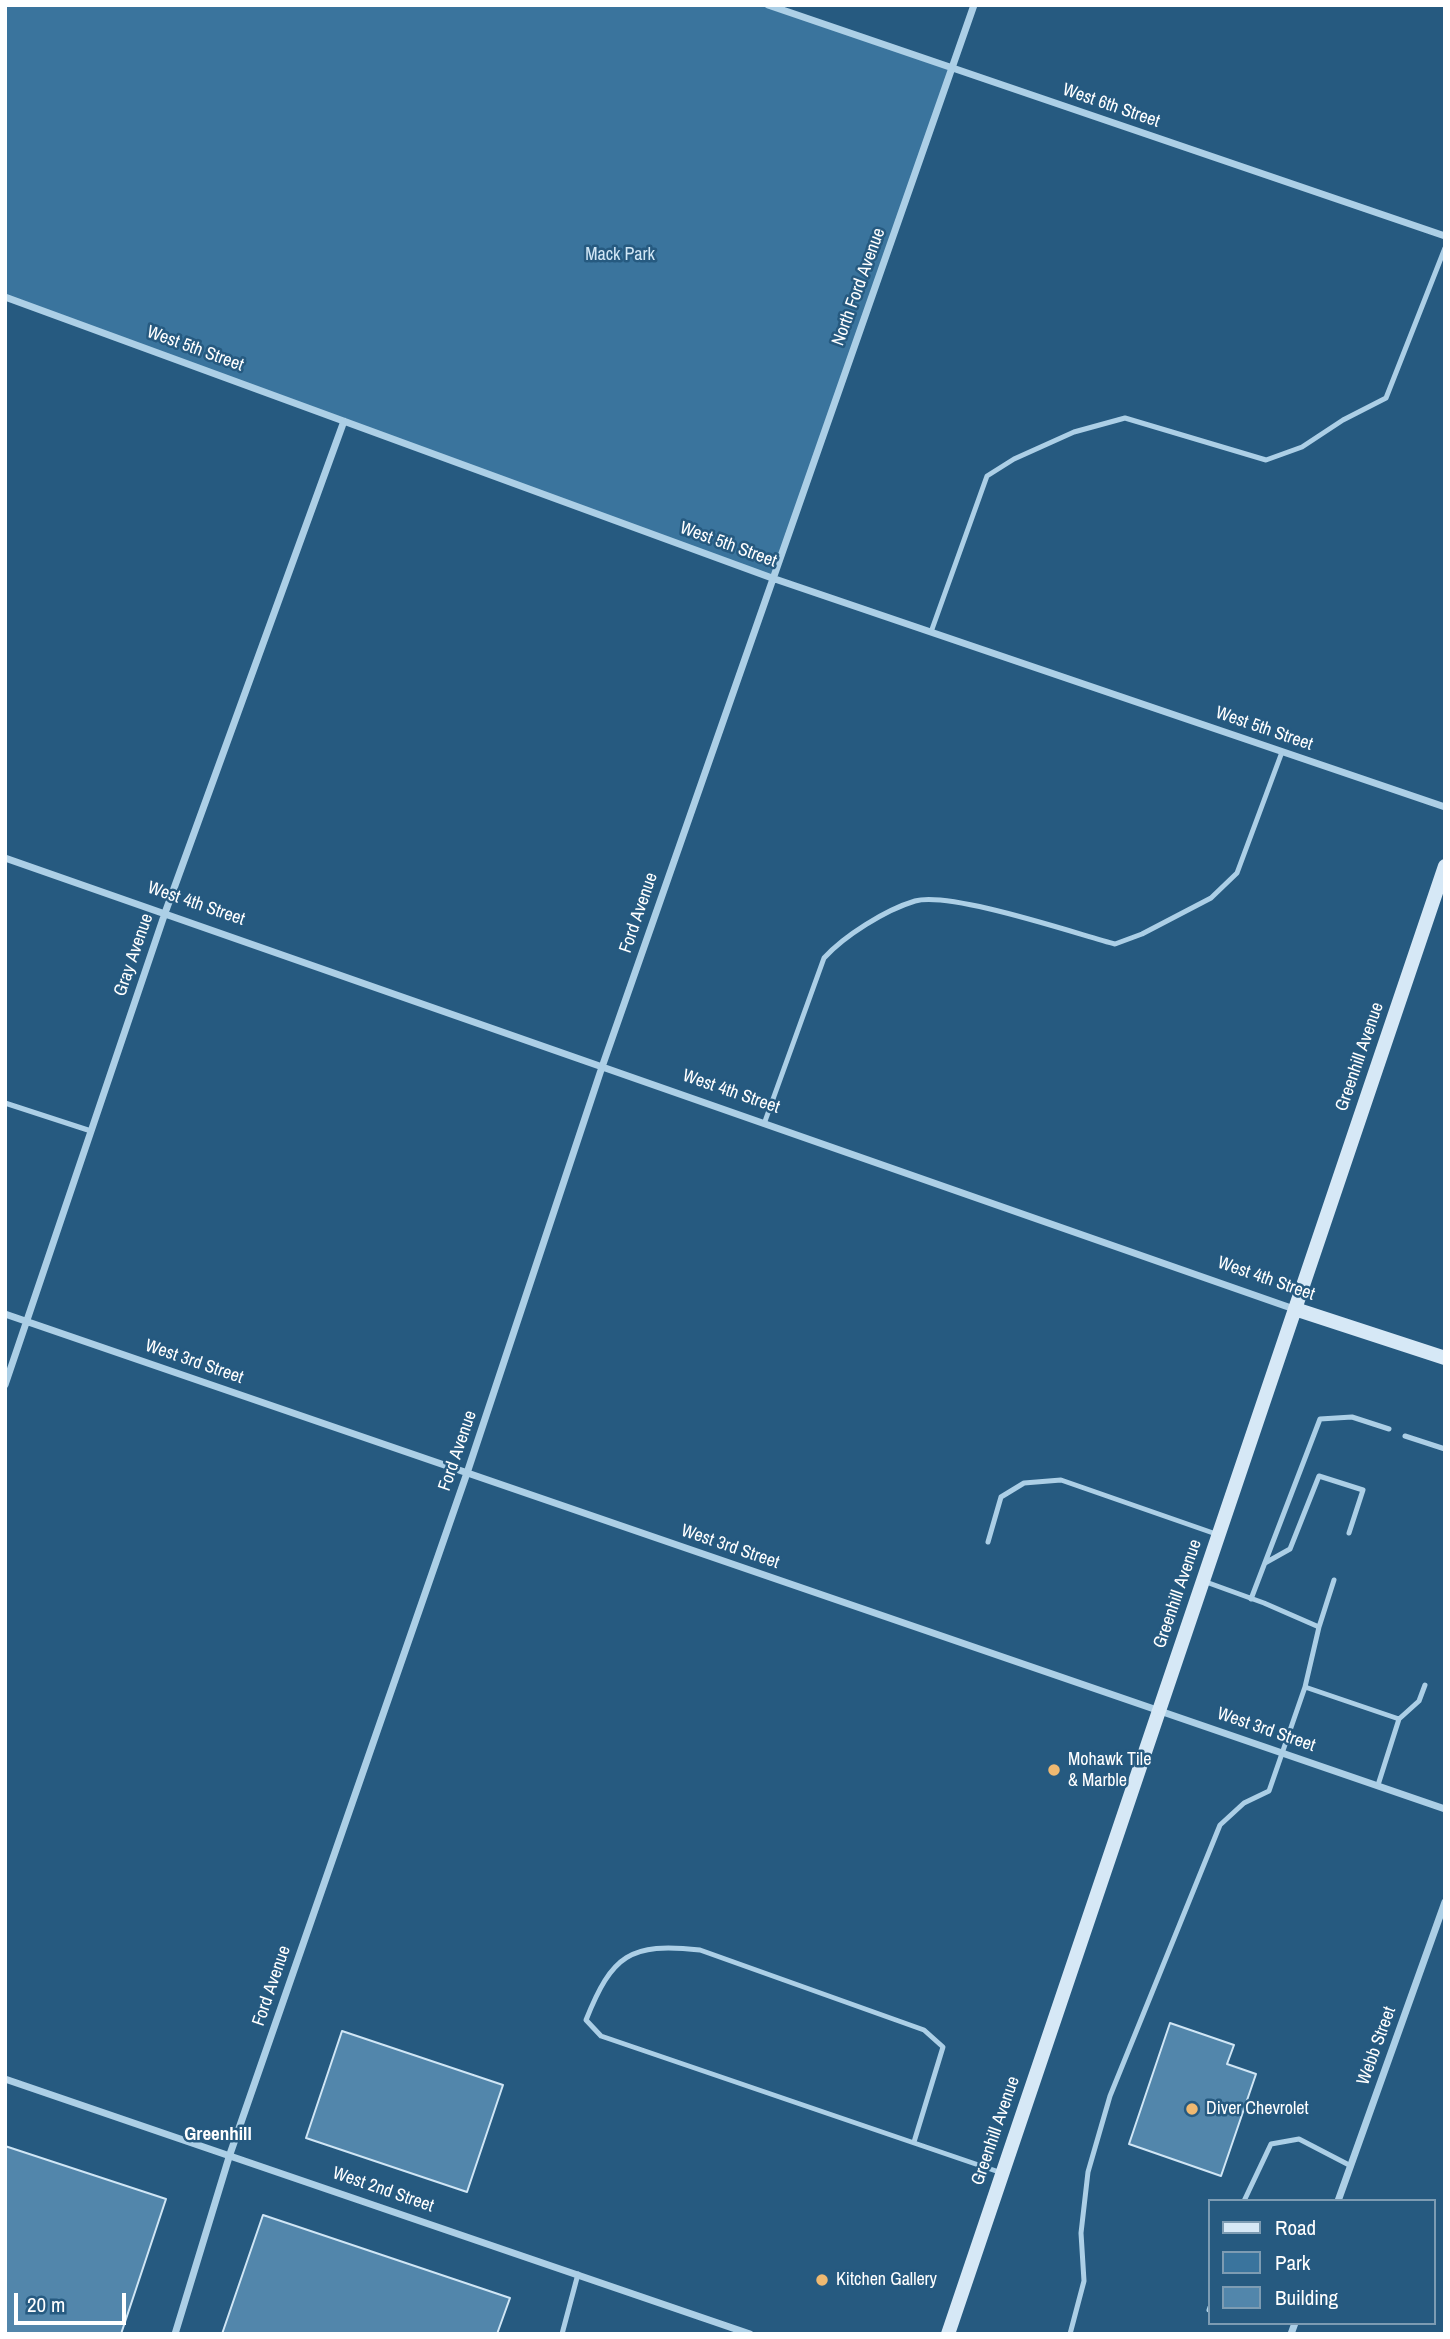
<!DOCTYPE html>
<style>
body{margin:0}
#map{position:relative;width:1450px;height:2339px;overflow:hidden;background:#265a80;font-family:"Archivo Narrow",sans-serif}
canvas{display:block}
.frame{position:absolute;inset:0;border:7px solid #fff;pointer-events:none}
.legend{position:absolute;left:1208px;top:2199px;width:228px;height:126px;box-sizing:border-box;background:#265a80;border:2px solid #7d9cb3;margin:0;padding:9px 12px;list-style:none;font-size:21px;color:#fff}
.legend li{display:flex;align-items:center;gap:14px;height:35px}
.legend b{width:35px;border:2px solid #7d9cb3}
.scale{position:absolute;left:14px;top:2293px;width:112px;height:32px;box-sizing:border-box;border:4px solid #fff;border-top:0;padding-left:9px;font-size:21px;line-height:24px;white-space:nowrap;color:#fff;-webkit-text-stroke:5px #265a80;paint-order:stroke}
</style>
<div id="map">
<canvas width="1450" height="2339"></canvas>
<div class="frame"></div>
<ul class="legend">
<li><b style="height:9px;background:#d6e8f6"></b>Road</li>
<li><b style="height:19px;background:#3a749d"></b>Park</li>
<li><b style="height:19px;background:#5286ab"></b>Building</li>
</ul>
<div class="scale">20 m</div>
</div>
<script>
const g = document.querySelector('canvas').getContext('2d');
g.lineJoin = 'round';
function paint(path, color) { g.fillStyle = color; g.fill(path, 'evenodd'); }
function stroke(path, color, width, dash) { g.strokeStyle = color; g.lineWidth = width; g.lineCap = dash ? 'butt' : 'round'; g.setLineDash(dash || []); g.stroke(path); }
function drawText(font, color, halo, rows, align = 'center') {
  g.font = font + ' "Archivo Narrow",sans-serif'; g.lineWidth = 5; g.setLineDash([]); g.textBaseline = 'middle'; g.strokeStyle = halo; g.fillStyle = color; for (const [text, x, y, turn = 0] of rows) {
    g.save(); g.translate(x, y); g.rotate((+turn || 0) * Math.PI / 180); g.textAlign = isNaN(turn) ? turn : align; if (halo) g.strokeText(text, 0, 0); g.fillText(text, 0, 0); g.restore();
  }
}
paint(new Path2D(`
 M5 5H768L954 69 772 578 5 297Z`), '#3a749d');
const building = new Path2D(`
 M1170 2023 1234 2045 1227 2064 1256 2074 1221 2176 1129 2144Z
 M342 2031 503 2085 467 2192 306 2138Z
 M5 2146 166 2199 121 2334H5Z
 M263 2215 510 2298 497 2334H222Z`);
paint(building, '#5286ab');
stroke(building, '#d0e6f5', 2);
stroke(new Path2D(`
 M931 632 987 476 1014 459 1074 432 1125 418 1266 460 1302 447 1343 420 1386 398 1445 248
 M5 1103 91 1131
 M764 1124 824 958C844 936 885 910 915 901 950 891 1074 933 1115 944L1142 934 1211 898 1237 873 1282 752
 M1405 1436 1445 1449
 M988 1542 1001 1497 1024 1483 1061 1480 1216 1534
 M1265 1563 1290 1549 1319 1476 1363 1490 1349 1533
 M1251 1599 1320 1419 1352 1417 1389 1429
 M1319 1627 1334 1580
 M1305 1687 1399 1719 1378 1785
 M1399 1719 1419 1701 1425 1685
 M914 2142 943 2047 924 2030 700 1950C630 1942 612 1955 586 2020L601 2036 1002 2173
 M1244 2201 1271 2144 1299 2139 1351 2166
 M1209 2310 1210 2307
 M562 2334 578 2274
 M1070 2334 1084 2281 1081 2233 1088 2172 1110 2096 1220 1825 1244 1803 1269 1791 1305 1687 1319 1627 1264 1603 1206 1582`), '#accfe6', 5);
stroke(new Path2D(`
 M768 5 1445 236
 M5 297 772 578 1445 807
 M5 858 1294 1309
 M5 1314 1445 1809
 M5 1385 165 913 344 421
 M5 2079 750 2334
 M1338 2201 1445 1902
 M175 2334 230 2154 467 1473 602 1067 974 5
 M1291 2334 1295 2323`), '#accfe6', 7);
stroke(new Path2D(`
 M1295 1309 1445 1358
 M948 2334 1445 866`), '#d6e8f6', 14);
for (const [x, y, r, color] of [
 [1054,1770,7,"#efb971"],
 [1192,2109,7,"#efb971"],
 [822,2280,7,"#efb971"]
]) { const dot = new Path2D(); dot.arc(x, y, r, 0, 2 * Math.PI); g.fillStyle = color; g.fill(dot); stroke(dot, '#265a80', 2.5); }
drawText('18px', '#fff', '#265a80', [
 ["West 6th Street",1111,106,19],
 ["North Ford Avenue",859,287,-70],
 ["West 5th Street",195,349,20],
 ["West 5th Street",728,545,20],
 ["West 5th Street",1264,729,19],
 ["West 4th Street",196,904,19],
 ["Ford Avenue",639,913,-71],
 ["Gray Avenue",134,955,-71],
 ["Greenhill Avenue",1360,1057,-71],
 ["West 4th Street",731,1092,19],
 ["West 4th Street",1266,1279,19],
 ["West 3rd Street",194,1362,19],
 ["Ford Avenue",458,1451,-71],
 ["West 3rd Street",730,1547,19],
 ["Greenhill Avenue",1178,1594,-71],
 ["West 3rd Street",1266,1730,19],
 ["Ford Avenue",272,1986,-71],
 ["Webb Street",1377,2046,-70],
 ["Greenhill Avenue",996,2131,-71],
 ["West 2nd Street",383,2190,19]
]);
drawText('18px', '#d0e6f5', '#265a80', [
 ["Mack Park",620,255]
]);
drawText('18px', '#fff', '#265a80', [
 ["Mohawk Tile",1068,1760],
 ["& Marble",1068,1781],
 ["Diver Chevrolet",1206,2109],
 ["Kitchen Gallery",836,2280]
], 'left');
drawText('bold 19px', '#fff', '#265a80', [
 ["Greenhill",218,2135]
]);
</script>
